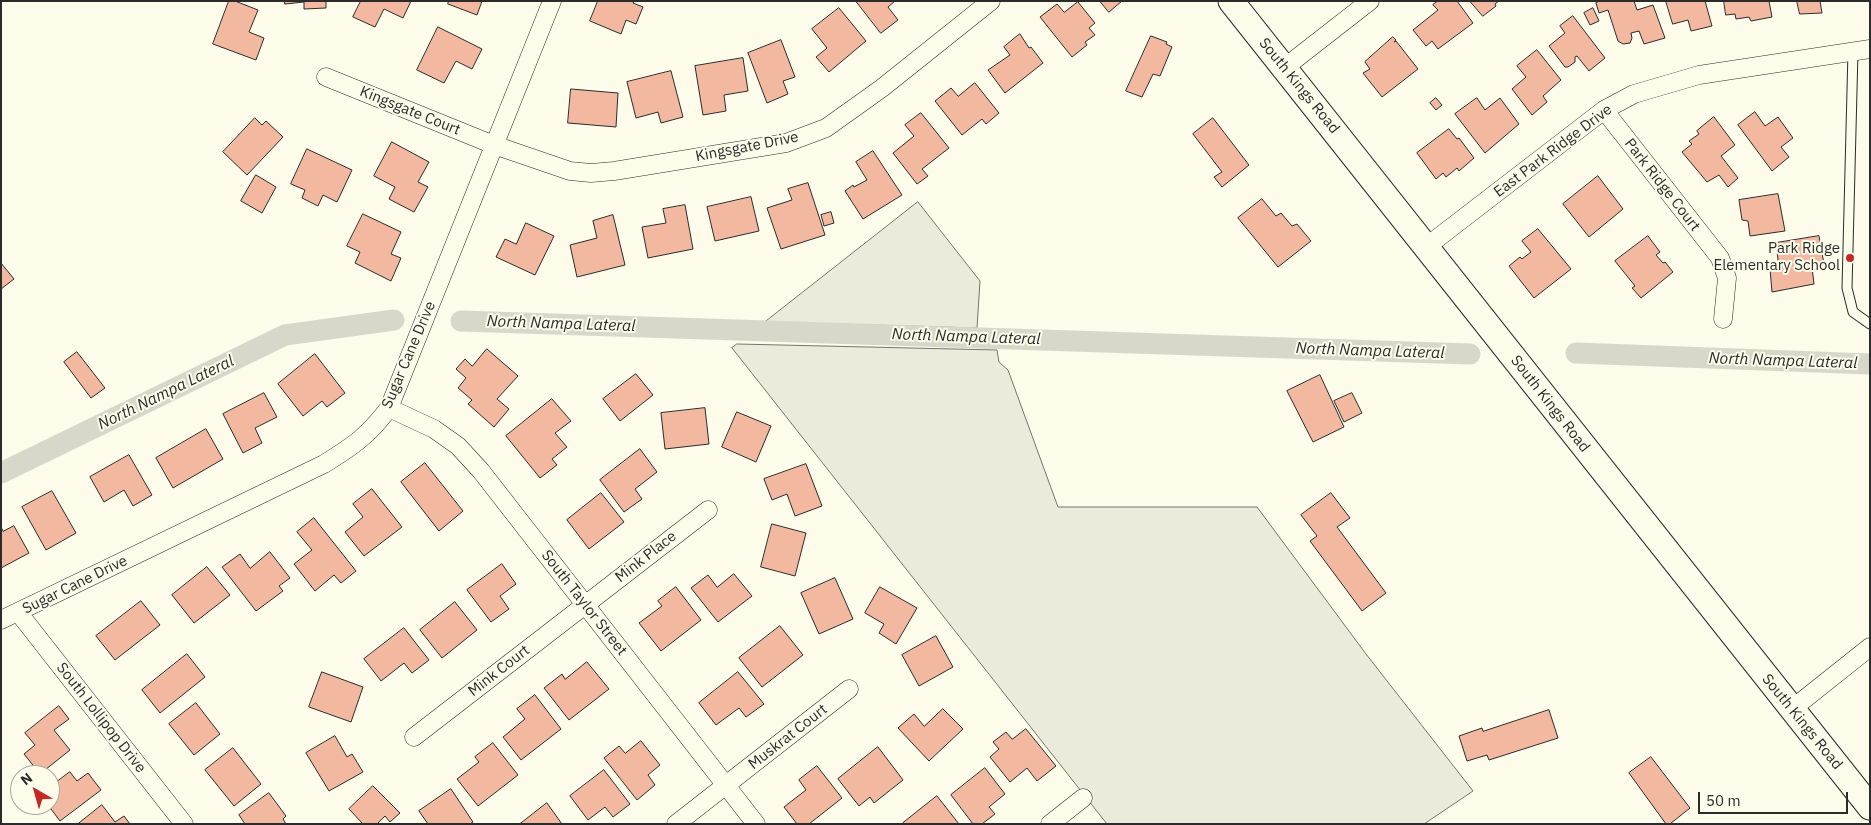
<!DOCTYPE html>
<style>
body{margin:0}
#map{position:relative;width:1871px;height:825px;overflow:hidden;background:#fdfbea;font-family:"IBM Plex Sans",sans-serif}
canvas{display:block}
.frame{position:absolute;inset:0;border:2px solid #2b2b2b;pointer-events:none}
.north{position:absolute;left:10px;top:765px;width:50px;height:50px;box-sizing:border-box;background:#fdfbea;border:1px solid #a9a89e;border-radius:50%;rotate:322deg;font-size:14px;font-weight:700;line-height:20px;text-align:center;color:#2b2b2b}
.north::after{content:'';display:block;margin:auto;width:18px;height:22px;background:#c62828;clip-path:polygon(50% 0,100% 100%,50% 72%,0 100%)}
.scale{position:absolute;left:1698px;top:792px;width:150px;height:22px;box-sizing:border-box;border:2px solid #2b2b2b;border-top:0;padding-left:6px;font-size:15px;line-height:18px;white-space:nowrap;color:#2b2b2b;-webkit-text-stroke:4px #fdfbea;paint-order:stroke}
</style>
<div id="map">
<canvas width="1871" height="825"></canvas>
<div class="frame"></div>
<div class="north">N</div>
<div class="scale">50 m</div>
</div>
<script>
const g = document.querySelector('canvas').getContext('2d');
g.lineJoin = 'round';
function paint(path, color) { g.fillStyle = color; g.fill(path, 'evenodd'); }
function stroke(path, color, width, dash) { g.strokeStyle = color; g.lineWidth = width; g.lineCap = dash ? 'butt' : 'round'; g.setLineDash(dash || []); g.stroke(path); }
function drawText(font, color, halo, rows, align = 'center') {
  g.font = font + ' "IBM Plex Sans",sans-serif'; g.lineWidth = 4; g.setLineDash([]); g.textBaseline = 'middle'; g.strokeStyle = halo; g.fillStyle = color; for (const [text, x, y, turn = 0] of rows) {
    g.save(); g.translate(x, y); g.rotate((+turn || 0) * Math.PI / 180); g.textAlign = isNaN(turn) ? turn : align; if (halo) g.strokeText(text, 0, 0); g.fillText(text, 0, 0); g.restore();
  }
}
const green = new Path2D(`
 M918 202 980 281 977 328 765 322Z
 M737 344 997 350 999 362 1008 370 1058 507H1257L1366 654 1473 791 1424 824H1107L732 348Z`);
paint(green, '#ecebdb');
stroke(green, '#74746e', 1);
stroke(new Path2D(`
 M461 321 1470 354
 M1576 353 1870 364
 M1 473 285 335 394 320`), '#d8d7c9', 21);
const building = new Path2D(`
 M229 1H235L258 10 249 32 264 38 256 60 213 44Z
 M285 1H326V8L304 9V2L285 4Z
 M361 1H411L403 18 384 9 375 27 353 17Z
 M449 1H482L477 15 448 4Z
 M598 1H634L633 3 643 7 636 24 626 20 621 34 590 21Z
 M856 1H895L888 7 898 20 881 33Z
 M1100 1H1122L1109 12Z
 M1438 1H1457L1473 23 1438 49 1432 41 1426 46 1413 30 1438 10 1433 5Z
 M1470 1H1499L1495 4 1496 6 1483 16Z
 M1600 1H1634L1637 10 1653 5 1665 38 1644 44 1639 31 1631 33 1632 38 1630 43 1623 44 1618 41 1608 10 1599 13 1596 3Z
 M1666 1H1705L1712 26 1691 31 1688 20 1673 24Z
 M1724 1H1769L1772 17 1751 21 1749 17 1736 19 1735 14 1726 15Z
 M1797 1H1820L1822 13 1800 14Z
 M1078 2 1095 23 1089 28 1095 35 1085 42 1087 45 1072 57 1040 17 1057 4 1064 12Z
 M839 8 866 41 829 72 816 57 827 48 812 29Z
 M1593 8 1599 21 1590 25 1584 13Z
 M1573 16 1605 58 1589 71 1577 56 1575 57V62L1568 67H1565L1549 46 1565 33 1560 26Z
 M438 27 482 49 472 69 456 61 444 83 417 70Z
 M1020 34 1029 48 1031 47 1043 63 1005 93 988 70 1010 55 1004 47Z
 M1151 36 1167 42 1166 44 1172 47 1160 76 1153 74 1142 97 1126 91Z
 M1393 37 1396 40 1394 42 1396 41 1418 69 1382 97 1363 73 1370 69 1365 62Z
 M781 40 795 77 783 81 788 94 767 103 748 53Z
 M1537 50 1561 80 1543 96 1547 102 1532 115 1512 89 1526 77 1517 66Z
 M743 58 748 91 724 95 726 111 703 115 695 66Z
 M671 71 683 117 661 123 658 112 636 118 627 82Z
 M975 83 999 113 986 124 982 119 962 135 935 101 951 88 958 96Z
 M571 89 618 93 616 127 568 123Z
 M1436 98 1442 105 1436 110 1430 103Z
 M1477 98 1485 110 1500 98 1519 124 1485 153 1455 114Z
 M1755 112 1765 126 1778 117 1793 138 1781 147 1789 157 1772 171 1738 125Z
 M921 113 949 148 922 169 928 176 917 184 893 153 914 136 905 125Z
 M1714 117 1735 145 1721 156 1738 178 1728 187 1719 175 1707 182 1682 152 1692 144 1689 141 1699 134 1697 131Z
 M255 118 262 125 266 121 283 137 247 175 223 152Z
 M1213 118 1249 165 1222 187 1214 177 1222 172 1193 134Z
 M1449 129 1457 139 1459 138 1474 158 1459 171 1457 168 1446 177 1443 173 1436 179 1417 153Z
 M392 142 429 162 418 182 428 187 414 212 389 199 395 187 374 176Z
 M307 149 352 170 337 202 323 195 318 206 302 198 305 190 291 184Z
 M873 151 902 195 863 219 845 191 853 185 854 187 867 180 856 162Z
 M256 175 276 187 262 213 241 201Z
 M1598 176 1623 209 1589 237 1563 204Z
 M808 183 825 235 781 249 767 208 792 200 788 189Z
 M1778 194 1785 231 1750 236 1748 221 1742 220 1739 200Z
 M751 197 759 231 715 241 707 207Z
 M1262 199 1276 216 1281 213 1292 226 1297 224 1311 241 1278 267 1238 218Z
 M685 205 693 249 648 258 642 227 666 223 663 209Z
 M831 212 834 223 824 226 821 215Z
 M363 214 401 232 391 254 401 258 391 281 355 263 360 252 347 246Z
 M613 215 625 265 577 277 570 245 597 238 593 221Z
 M526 223 554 236 535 275 496 257 505 239 516 244Z
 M1538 229 1571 269 1534 298 1509 266 1520 257 1522 259 1531 252 1522 241Z
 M1648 236 1660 252 1656 255 1663 263 1665 262 1673 272 1641 298 1632 288 1635 286 1615 261Z
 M1819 236 1824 264 1812 267 1814 284 1772 292 1770 269 1779 268 1776 243Z
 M1 263 14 279 1 289Z
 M487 349 518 376 497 399 509 409 494 427 468 404 472 400 458 388 466 378 456 369 465 359 472 366Z
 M77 352 105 388 91 398 64 362Z
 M315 354 345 393 327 407 322 401 303 416 278 384Z
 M636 374 653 395 620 421 603 399Z
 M1320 375 1344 427 1313 442 1287 391Z
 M264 393 277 417 255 428 262 443 243 453 223 414Z
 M1352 393 1362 413 1344 422 1334 401Z
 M552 399 571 421 555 433 567 447 552 459 557 465 540 478 506 436Z
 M705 408 709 444 665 449 661 413Z
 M737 412 771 426 756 462 722 447Z
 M206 429 223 459 173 488 156 458Z
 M640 449 657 472 635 489 642 499 624 512 600 480Z
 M129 455 152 495 133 506 124 490 104 502 90 477Z
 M425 463 463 511 439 531 401 482Z
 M806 464 822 506 795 516 787 494 772 500 764 479Z
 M372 489 402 527 364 556 345 532 363 517 353 504Z
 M52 491 76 533 46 550 22 507Z
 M601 493 624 522 589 549 567 520Z
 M1331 493 1350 518 1337 527 1386 593 1362 611 1310 541 1317 536 1301 515Z
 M314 518 356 571 341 583 334 575 315 591 294 564 312 550 297 532Z
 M772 524 806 533 795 576 761 567Z
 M14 526 29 553 1 568V527L3 531Z
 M270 552 290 578 279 586 283 591 256 611 222 567 240 554 250 568Z
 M502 564 516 584 500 596 509 609 491 622 467 590Z
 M207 567 230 595 194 623 172 595Z
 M734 574 752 596 718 622 691 588 708 575 717 587Z
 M835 578 853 619 819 634 801 593Z
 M676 587 701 620 661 651 639 623 662 606 658 601Z
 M880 587 917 608 896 644 879 633 884 624 865 613Z
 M141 601 160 625 115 660 96 636Z
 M455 602 477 630 442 658 420 630Z
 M780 626 803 655 762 687 739 658Z
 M404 628 429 660 412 673 404 663 381 681 364 659Z
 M936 636 953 667 919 686 902 655Z
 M187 654 205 677 160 713 142 690Z
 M587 662 609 689 569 720 544 688 562 674 565 679Z
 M322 672 363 687 351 722 309 707Z
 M738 672 764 704 746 717 739 708 716 725 699 703Z
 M535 695 561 729 521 760 503 737 525 719 517 709Z
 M196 703 220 734 194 755 169 724Z
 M59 706 69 719 54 730 70 750 40 774 24 754 35 745 25 733Z
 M943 709 963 729 929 761 898 728 914 714 924 726Z
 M1549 710 1558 738 1489 760 1487 755 1467 761 1459 736 1482 728 1483 731Z
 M1026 729 1056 766 1037 781 1027 768 1010 782 990 757 999 749 993 742 1006 732 1012 739Z
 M335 736 347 757 352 754 363 772 329 791 306 753Z
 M641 741 660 765 648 775 655 785 637 800 604 758 619 746 625 753Z
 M493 743 518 775 478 806 457 779 479 762 475 757Z
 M878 747 903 780 874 803 870 797 859 806 838 779Z
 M233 748 261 784 234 806 205 770Z
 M1651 757 1690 808 1670 824H1666L1629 773Z
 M817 766 842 798 809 824H797L784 807 806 790 799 780Z
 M985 768 1005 794 989 807 995 814 982 824H973L951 795Z
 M604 770 630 804 613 817 605 807 588 820 570 796Z
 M70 772 77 781 88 773 101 790 60 821 48 805H50V787Z
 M373 786 400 813 390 822 385 816 377 824H363L349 809Z
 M451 789 473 822 470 824H428L419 811Z
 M269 793 286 816 283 819 286 824H245L239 815Z
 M937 796 959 824H903V823Z
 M547 803 562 824H520Z
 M102 805 115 822 124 816 130 824H78Z`);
paint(building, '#f2b8a0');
stroke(building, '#2b2b2b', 1);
const lane = new Path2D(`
 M1853 51 1847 288 1853 312 1870 324`);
const street = new Path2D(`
 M1284 68 1370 1
 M326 77 494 145 570 171 591 173 614 171 786 143 826 128 882 88 991 1
 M1604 110 1720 258 1727 278 1723 319
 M1426 247 1604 110 1634 94 1699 75 1870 49
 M389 408 434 429 458 446 481 471 756 824
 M18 612 184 824
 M1 620 324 464C353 446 368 436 389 408L552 1
 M1792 709 1870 647
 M414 737 708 510
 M676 824 849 689
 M1050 824 1083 798`);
const secondary = new Path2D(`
 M1231 1 1870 807`);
stroke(lane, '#2b2b2b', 11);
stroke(street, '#2b2b2b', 19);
stroke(secondary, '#2b2b2b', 27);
stroke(lane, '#fdfbea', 9);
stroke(street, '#fdfbea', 18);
stroke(secondary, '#fdfbea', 25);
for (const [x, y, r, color] of [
 [1850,258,5,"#c62828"]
]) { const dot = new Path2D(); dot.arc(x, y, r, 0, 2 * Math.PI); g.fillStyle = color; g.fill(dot); stroke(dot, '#fdfbea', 2); }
drawText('15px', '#2b2b2b', '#fdfbea', [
 ["South Kings Road",1299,86,51],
 ["Kingsgate Court",410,111,22],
 ["Kingsgate Drive",747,147,-11],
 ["East Park Ridge Drive",1553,151,-37],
 ["Park Ridge Court",1662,185,52],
 ["Sugar Cane Drive",409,355,-67],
 ["South Kings Road",1550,404,52],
 ["Mink Place",646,557,-38],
 ["Sugar Cane Drive",75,585,-26],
 ["South Taylor Street",584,603,52],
 ["Mink Court",499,671,-38],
 ["South Lollipop Drive",101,718,52],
 ["South Kings Road",1802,722,51],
 ["Muskrat Court",788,737,-38]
]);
drawText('15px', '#2b2b2b', '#fdfbea', [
 ["Park Ridge",1840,249],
 ["Elementary School",1840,266]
], 'right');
drawText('italic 16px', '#2b2b2b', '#fdfbea', [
 ["North Nampa Lateral",561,324,2],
 ["North Nampa Lateral",966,337,2],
 ["North Nampa Lateral",1370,351,2],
 ["North Nampa Lateral",1783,361,2],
 ["North Nampa Lateral",166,393,-26]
]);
</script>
